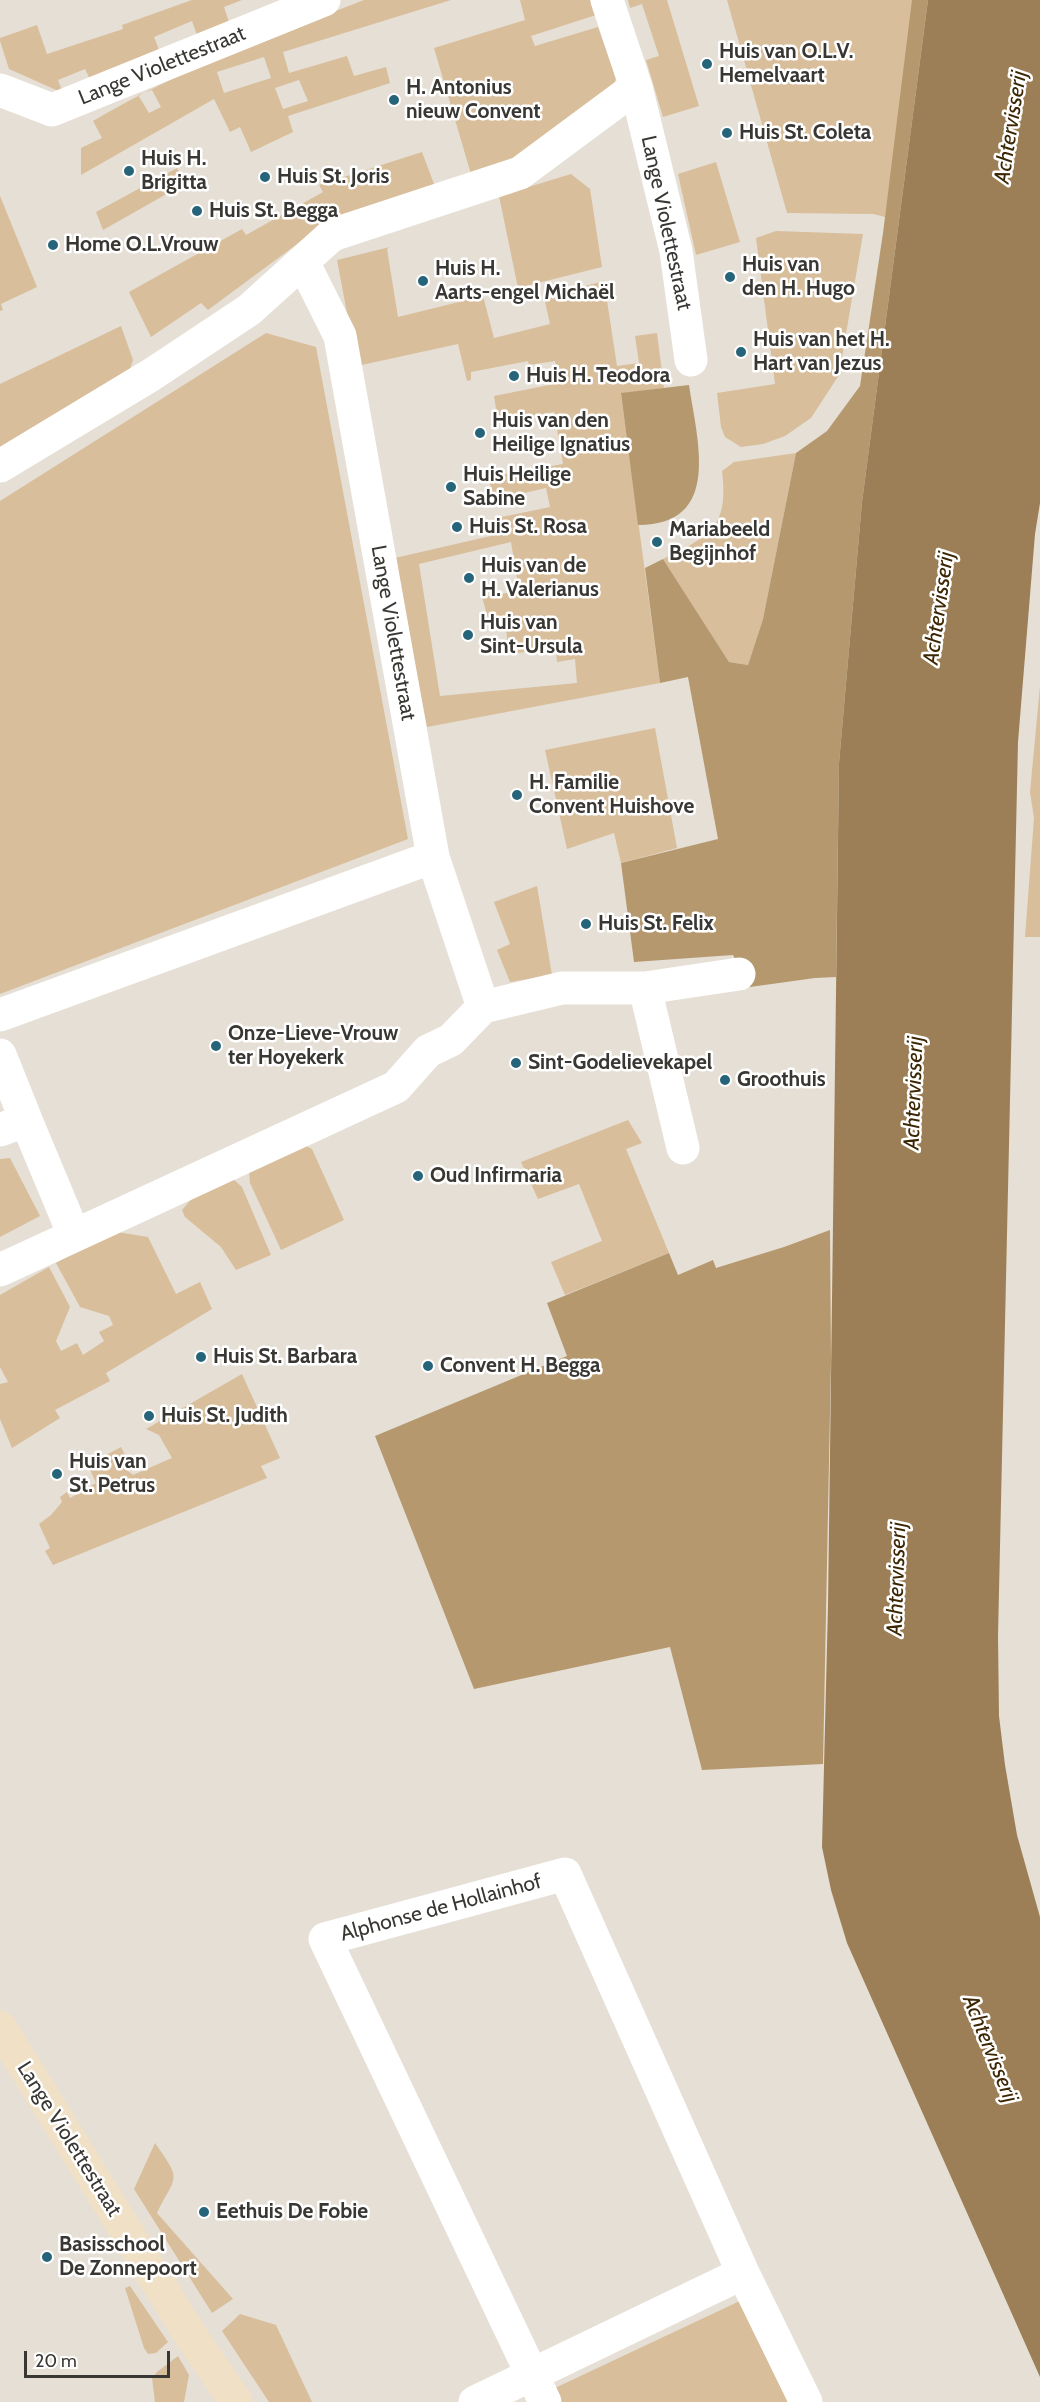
<!DOCTYPE html>
<meta charset="utf-8">
<style>
body{margin:0}
#map{position:relative;width:1040px;height:2402px;overflow:hidden;background:#e6dfd5;font-family:Cabin,sans-serif}
canvas{display:block}
.scale{position:absolute;left:24px;top:2351px;width:146px;height:27px;box-sizing:border-box;border:3px solid #393733;border-top:0;padding-left:8px;font-size:18px;line-height:21px;white-space:nowrap;color:#393733;-webkit-text-stroke:4px #fff;paint-order:stroke}
</style>
<div id="map">
<canvas width="1040" height="2402"></canvas>
<div class="scale">20 m</div>
</div>
<script>
const g = document.querySelector('canvas').getContext('2d');
g.lineJoin = 'round';
function paint(path, color) { g.fillStyle = color; g.fill(path, 'evenodd'); }
function stroke(path, color, width, dash) { g.strokeStyle = color; g.lineWidth = width; g.lineCap = dash ? 'butt' : 'round'; g.setLineDash(dash || []); g.stroke(path); }
function drawText(font, color, halo, rows, align = 'center') {
  g.font = font + ' Cabin,sans-serif'; g.lineWidth = 5; g.setLineDash([]); g.textBaseline = 'middle'; g.strokeStyle = halo; g.fillStyle = color; for (const [text, x, y, turn = 0] of rows) {
    g.save(); g.translate(x, y); g.rotate((+turn || 0) * Math.PI / 180); g.textAlign = isNaN(turn) ? turn : align; if (halo) g.strokeText(text, 0, 0); g.fillText(text, 0, 0); g.restore();
  }
}
paint(new Path2D(`
 M192 0H242L224 7 229 22 197 35 192 21 154 37 160 52 91 81 85 69 58 80 63 93 9 69 0 41V38L37 25 47 54 123 29 122 25Z
 M364 0H451L283 52 289 73 347 56 354 76 386 67 390 83 288 116 293 132 251 152 240 127 230 132 214 99 81 175V148L102 138 93 121C179 70 271 36 364 0ZM264 57 271 78 224 93 217 72ZM299 80 308 101 283 109 275 88ZM152 90 161 107 149 113 138 95Z
 M520 0H590L596 15 531 36 535 46 598 27 616 78 613 89 509 168 473 181 434 48 525 20Z
 M628 0H667L699 106 663 117 646 60 659 56 642 4 630 8Z
 M727 0H916L885 217 873 214 787 213Z
 M422 152 437 192 320 227 208 310 201 303 151 337 129 292 242 229 246 235 323 192 319 185Z
 M716 162 740 242 696 255 678 174Z
 M177 168 186 183 103 230 96 212Z
 M571 174 590 189 602 267 518 288 499 196Z
 M0 196 37 287 1 304 3 310 0 311Z
 M776 231 863 234 839 375 811 418 785 436 763 444 741 447 725 437 721 427 717 393 775 384 756 238Z
 M390 247 387 249 398 317 483 296 494 338 550 324 544 297 604 281 617 366 639 363 635 336 657 333 664 388 621 394 660 683 427 727 395 558 495 535 492 519 550 507 546 488 493 500 488 474 499 472 500 475 563 464 554 412 498 422 494 396 559 383 555 361 529 365 528 361 471 372V380L467 381 458 344 357 366 337 260ZM511 542 519 591 482 597 489 622 505 620 509 654 556 648 557 662 575 659 577 683 440 696 419 564Z
 M121 326 133 360 130 369 0 451V384Z
 M266 333 316 347 408 839 0 994V501Z
 M796 453 763 619 748 665 729 662 663 559C710 536 729 527 722 471L734 462Z
 M1040 686V937H1025L1034 818 1030 792Z
 M655 728 677 848 621 863 614 833 567 849 545 750Z
 M537 886 552 975 510 982 497 950 510 944 494 902Z
 M628 1120 642 1143 626 1149 669 1253 565 1295 551 1262 602 1241 579 1184 538 1199 521 1162Z
 M304 1145 312 1149 344 1220 281 1250 250 1183 249 1170Z
 M10 1158 40 1216 0 1237V1159Z
 M232 1178 242 1187 271 1255 236 1270 221 1247 185 1217 182 1210 196 1194Z
 M117 1232 148 1237 176 1294 200 1282 212 1309 106 1373 110 1381 55 1410 60 1418 12 1448 0 1419V1384L8 1382 0 1367V1295L49 1267 70 1307 56 1341 61 1351 77 1343 83 1355 104 1341 99 1332 113 1325 109 1316 80 1307 56 1263 102 1237Z
 M242 1374 280 1458 261 1466 267 1478 53 1565 45 1551 50 1548 39 1524 51 1515 62 1502 60 1497 67 1492 70 1498 96 1483 88 1465 121 1447 125 1455 120 1459 123 1467 133 1475 172 1458 159 1435 146 1429Z
 M155 2143C182 2182 177 2173 157 2213L233 2299 212 2313 134 2189Z
 M130 2286 168 2342 156 2353 148 2354 144 2348 125 2288Z
 M744 2299 788 2402H561L555 2388Z
 M240 2314 276 2325 312 2402H269L222 2331Z
 M178 2356 189 2375 184 2402H155L152 2378 157 2372Z`), '#d8be9b');
paint(new Path2D(`
 M912 0H928L862 502 839 763 836 977 815 978 750 987 733 955 634 962 621 863 718 839 688 677 660 683 645 568 663 559 729 662 748 665 763 619 796 453 827 431 860 386 883 233Z
 M689 385C697 440 723 525 638 525L621 393Z
 M830 1230 831 1361 823 1764 702 1770 670 1647 474 1689 375 1436 567 1356 547 1303 669 1253 678 1275 713 1260 716 1268 784 1247Z`), '#b5986e');
paint(new Path2D(`
 M928 0H1040V503L1035 534 1018 742 998 1636 999 1716 1005 1765 1017 1835 1040 1917V2377L847 1943 831 1890 822 1847 828 1606 839 763 862 502Z`), '#9c7f56');
stroke(new Path2D(`
 M607 0 636 87
 M0 90 52 110 324 0
 M303 262 340 336 433 857 483 1007
 M0 466 151 375 249 310 332 235 520 173 636 87 676 251 691 360
 M645 988 683 1148
 M0 1015 433 857
 M0 1055 26 1120 0 1130
 M26 1120 74 1235
 M0 1270 396 1087 428 1051 451 1040 483 1007 562 988H645L739 974
 M475 2402 743 2273
 M545 2402 325 1939 565 1874 743 2273 806 2402`), '#fff', 33);
stroke(new Path2D(`
 M0 2027 191 2336 236 2402`), '#f0e0c6', 33);
for (const [x, y, r, color] of [
 [707,64,6,"#26647a"],
 [394,100,6,"#26647a"],
 [727,133,6,"#26647a"],
 [129,171,6,"#26647a"],
 [265,177,6,"#26647a"],
 [197,211,6,"#26647a"],
 [53,245,6,"#26647a"],
 [730,277,6,"#26647a"],
 [423,281,6,"#26647a"],
 [741,352,6,"#26647a"],
 [514,376,6,"#26647a"],
 [480,433,6,"#26647a"],
 [451,487,6,"#26647a"],
 [457,527,6,"#26647a"],
 [657,542,6,"#26647a"],
 [469,578,6,"#26647a"],
 [468,635,6,"#26647a"],
 [517,795,6,"#26647a"],
 [586,924,6,"#26647a"],
 [216,1046,6,"#26647a"],
 [516,1063,6,"#26647a"],
 [725,1080,6,"#26647a"],
 [418,1176,6,"#26647a"],
 [201,1357,6,"#26647a"],
 [428,1366,6,"#26647a"],
 [149,1416,6,"#26647a"],
 [57,1474,6,"#26647a"],
 [204,2212,6,"#26647a"],
 [47,2257,6,"#26647a"]
]) { const dot = new Path2D(); dot.arc(x, y, r, 0, 2 * Math.PI); g.fillStyle = color; g.fill(dot); stroke(dot, '#fff', 2); }
drawText('bold 21px', '#393733', '#fff', [
 ["Huis van O.L.V.",719,52],
 ["Hemelvaart",719,76],
 ["H. Antonius",406,88],
 ["nieuw Convent",406,112],
 ["Huis St. Coleta",739,133],
 ["Huis H.",141,159],
 ["Brigitta",141,183],
 ["Huis St. Joris",277,177],
 ["Huis St. Begga",209,211],
 ["Home O.L.Vrouw",65,245],
 ["Huis van",742,265],
 ["den H. Hugo",742,289],
 ["Huis H.",435,269],
 ["Aarts-engel Michaël",435,293],
 ["Huis van het H.",753,340],
 ["Hart van Jezus",753,364],
 ["Huis H. Teodora",526,376],
 ["Huis van den",492,421],
 ["Heilige Ignatius",492,445],
 ["Huis Heilige",463,475],
 ["Sabine",463,499],
 ["Huis St. Rosa",469,527],
 ["Mariabeeld",669,530],
 ["Begijnhof",669,554],
 ["Huis van de",481,566],
 ["H. Valerianus",481,590],
 ["Huis van",480,623],
 ["Sint-Ursula",480,647],
 ["H. Familie",529,783],
 ["Convent Huishove",529,807],
 ["Huis St. Felix",598,924],
 ["Onze-Lieve-Vrouw",228,1034],
 ["ter Hoyekerk",228,1058],
 ["Sint-Godelievekapel",528,1063],
 ["Groothuis",737,1080],
 ["Oud Infirmaria",430,1176],
 ["Huis St. Barbara",213,1357],
 ["Convent H. Begga",440,1366],
 ["Huis St. Judith",161,1416],
 ["Huis van",69,1462],
 ["St. Petrus",69,1486],
 ["Eethuis De Fobie",216,2212],
 ["Basisschool",59,2245],
 ["De Zonnepoort",59,2269]
], 'left');
drawText('21px', '#393733', '#fff', [
 ["Lange Violettestraat",162,66,-22],
 ["Lange Violettestraat",666,223,78],
 ["Lange Violettestraat",393,633,80],
 ["Alphonse de Hollainhof",441,1908,-15],
 ["Lange Violettestraat",69,2139,58]
]);
drawText('italic 22px', '#3c2603', '#fff', [
 ["Achtervisserij",1011,127,-81],
 ["Achtervisserij",939,608,-82],
 ["Achtervisserij",914,1093,-88],
 ["Achtervisserij",897,1579,-88],
 ["Achtervisserij",990,2049,68]
]);
</script>
